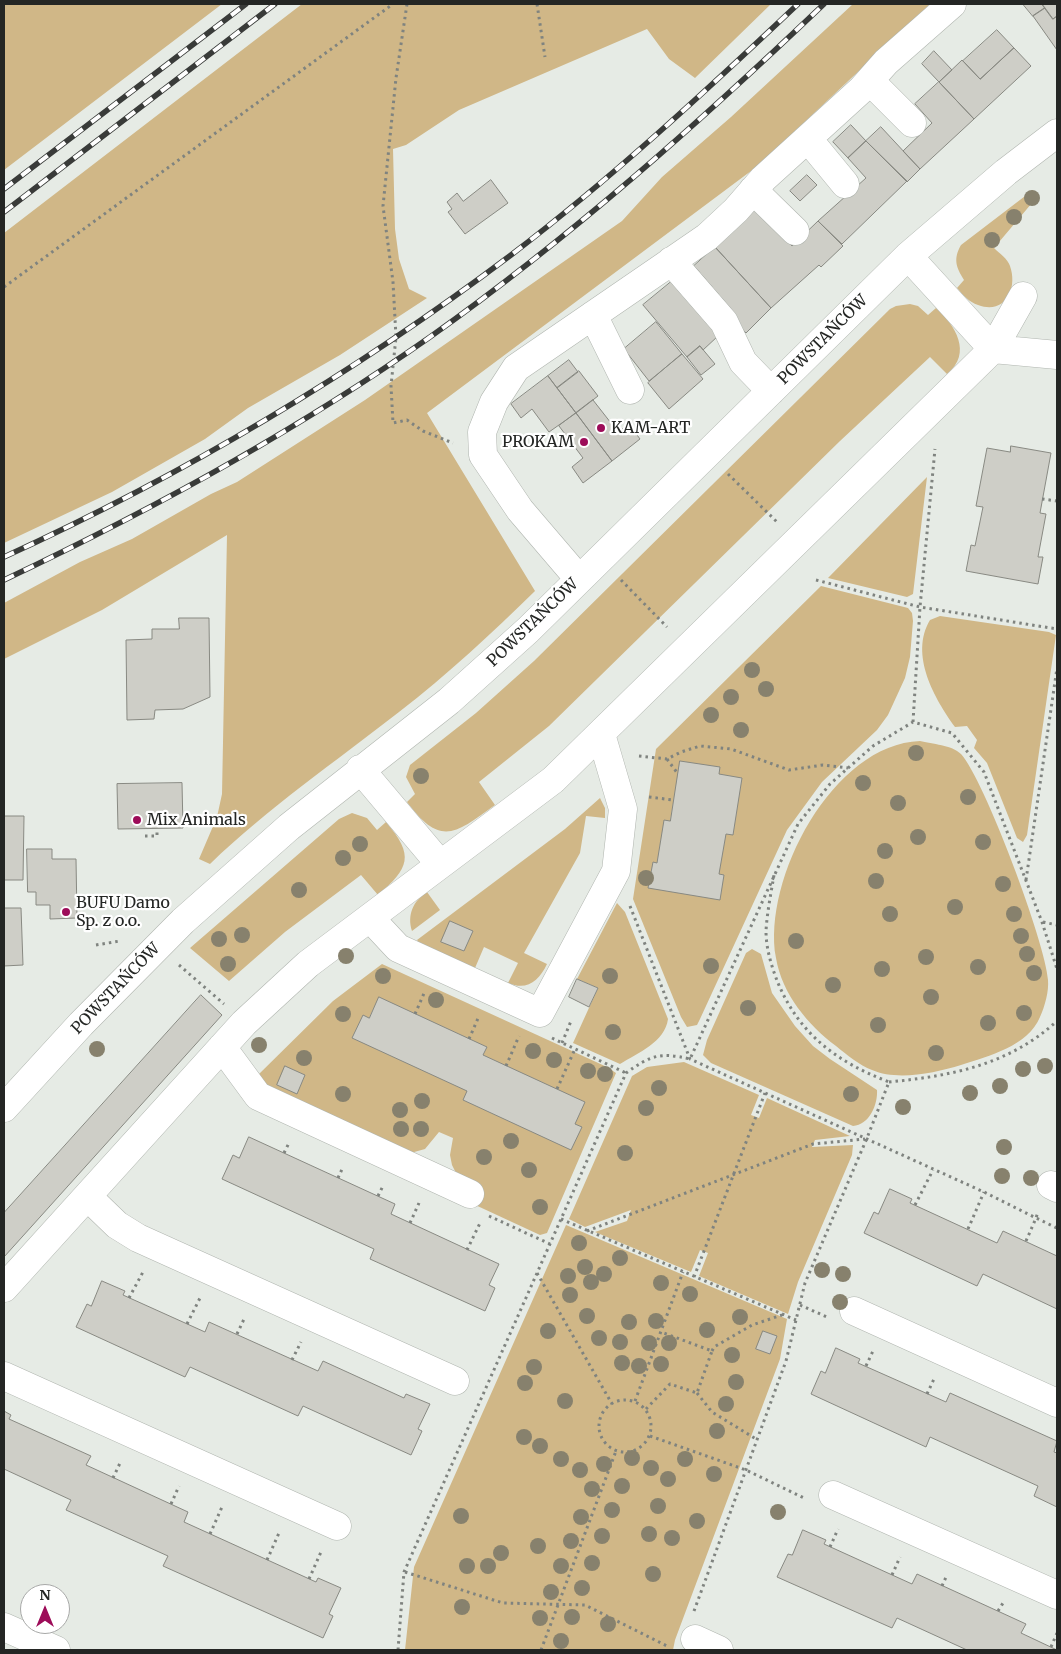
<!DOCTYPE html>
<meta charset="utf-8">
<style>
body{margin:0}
#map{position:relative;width:1061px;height:1654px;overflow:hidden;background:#e6ebe5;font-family:Merriweather,serif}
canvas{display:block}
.frame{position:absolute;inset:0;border:5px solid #242624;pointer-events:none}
.north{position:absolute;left:20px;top:1584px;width:50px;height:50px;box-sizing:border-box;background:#fff;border:1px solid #a7a8a7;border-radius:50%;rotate:0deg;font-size:14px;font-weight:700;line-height:20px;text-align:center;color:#242624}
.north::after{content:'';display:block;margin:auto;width:18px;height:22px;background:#9d0c59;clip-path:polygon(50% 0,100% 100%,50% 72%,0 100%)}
</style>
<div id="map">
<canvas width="1061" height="1654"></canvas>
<div class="frame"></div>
<div class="north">N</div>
</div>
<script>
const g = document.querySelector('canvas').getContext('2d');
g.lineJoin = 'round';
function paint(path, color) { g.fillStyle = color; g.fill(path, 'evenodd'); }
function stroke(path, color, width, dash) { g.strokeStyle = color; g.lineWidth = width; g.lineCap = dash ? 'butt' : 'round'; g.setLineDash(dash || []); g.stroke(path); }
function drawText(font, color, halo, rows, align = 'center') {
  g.font = font + ' Merriweather,serif'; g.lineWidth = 4.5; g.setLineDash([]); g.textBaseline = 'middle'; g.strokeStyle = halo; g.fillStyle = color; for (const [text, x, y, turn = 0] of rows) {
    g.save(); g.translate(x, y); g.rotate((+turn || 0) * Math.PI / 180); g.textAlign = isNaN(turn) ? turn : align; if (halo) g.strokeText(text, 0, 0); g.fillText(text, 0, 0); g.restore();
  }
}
paint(new Path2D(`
 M4 4H222L4 170Z
 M302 4H771L695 78 669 59 647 29 459 110 406 145 393 149 395 229 399 259 409 289 427 298 340 355 248 408 205 439 112 492 4 543V233Z
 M853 4H930L759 165 427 413 535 591C492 633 447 675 399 712 335 762 268 808 210 864L199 859 217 817 222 794 227 535 102 610 4 659V603L80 562 132 539 211 494 237 482 365 400 622 221 662 177 731 117Z
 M1033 190 1037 197 994 248C999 253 1008 259 1010 266 1018 289 1005 315 978 305 969 302 963 295 957 288L964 280C956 267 953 259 961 245Z
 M910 304 918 306 928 315 936 308C955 325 973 353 947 374L930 357 840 441 549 726 479 782 495 805C456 833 441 848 407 802L415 794 406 777 410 765 476 713 534 661 890 309 896 306Z
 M927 477 913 594 907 597 828 578Z
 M821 586 908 608 912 613 913 621 910 657 905 678 888 715 877 730 822 782 787 830 700 1019 697 1025 687 1027 681 1017 633 899 656 749Z
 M940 616 1049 632 1056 635 1027 835 1023 842 1017 838 987 763 974 748 977 740 967 726 955 727C935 699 909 655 930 620Z
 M920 741C932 744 952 745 961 754 984 779 1046 944 1048 980 1049 991 1045 1006 1040 1017 1028 1046 989 1056 961 1065 935 1073 897 1081 872 1070 859 1065 847 1055 836 1046 808 1025 782 994 776 958 762 879 833 744 920 741Z
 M600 798 605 808V818L586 816 580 853 524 953 547 964C539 981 527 991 508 983L518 963 484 947 475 968 419 943 417 940 565 829Z
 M352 813 367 818 377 830 386 822C415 856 409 868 378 895L361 875 285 932 229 981 190 948 339 819Z
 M427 892 440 910 412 931C407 915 413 901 427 892Z
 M617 903 625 912 668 1019C665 1042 638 1053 620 1064L573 1043 598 988 577 979Z
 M752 949 761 954 772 993 795 1026 813 1046 830 1059 877 1090C878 1105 869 1125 853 1126L711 1063 703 1055 707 1040 746 953Z
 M382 964 607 1067 616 1073 547 1233 540 1235 471 1203 452 1165 450 1155 453 1138 439 1132 425 1149 407 1154 273 1095 257 1076 333 1001Z
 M684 1062 759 1095 751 1115 759 1118 767 1098 850 1136 815 1140 812 1147 853 1145 852 1155 798 1282 788 1314 699 1276 708 1253 700 1250 691 1272 595 1232 627 1221 631 1210 585 1227 569 1219 632 1076 647 1067Z
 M566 1225 787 1319 780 1359 675 1640 673 1650H405L414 1567Z`), '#d0b787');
const building = new Path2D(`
 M1023 4H1042L1045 8 1033 16Z
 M1042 4H1057V16L1053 19Z
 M1045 8 1053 19 1057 16V50L1033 16Z
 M997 30 1014 48 980 79 963 61Z
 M1014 48 1031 66 974 119 939 82 962 60 980 79Z
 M934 51 952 70 939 82 922 64Z
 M939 82 974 119 920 169 903 151 932 123 915 104Z
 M851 125 866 141 848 158 833 142Z
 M881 127 920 169 907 182 866 141Z
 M866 141 907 181 842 244 818 221 866 178 848 158Z
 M807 175 817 185 800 201 790 191Z
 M491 180 508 203 465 234 448 212 452 209 447 202 457 193 463 201Z
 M756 208 792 246 818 221 843 246 821 267 819 265 771 308 715 247Z
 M715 247 771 308 746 333 727 313 731 309 694 266Z
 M671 282 718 336 703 350 700 346 687 357 643 305Z
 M656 322 682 354 649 381 624 349Z
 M700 346 715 364 701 375 687 357Z
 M682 354 703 379 669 409 648 383Z
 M569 360 578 372 557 388 548 376Z
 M579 371 598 396 576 413 557 388Z
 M548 376 576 413 549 432 532 409 521 418 511 404Z
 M593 400 618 432 629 424 640 439 612 461 576 413Z
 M576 413 612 461 583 483 572 467 583 458 559 426Z
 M1011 446 1051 453 1040 513 1046 514 1038 557H1043L1038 584 966 571 971 545 975 546 983 507 976 506 987 448 1010 452Z
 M179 618H209L210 697 183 709 155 710 154 719 127 720 126 640 152 639V629H179Z
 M680 761 720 767 719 774 742 778 733 835 726 834 719 874 724 875 720 900 648 888 653 862 657 863 664 820 670 821Z
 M182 783 183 828 118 829 117 784Z
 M4 816H24L23 880H4Z
 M27 849H52V859H76L77 918 50 919V905H36V892H28Z
 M4 908H21L23 965 4 966Z
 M450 921 473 931 464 951 441 942Z
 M577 979 598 988 589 1007 569 997Z
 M201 995 222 1015 4 1257V1213Z
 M379 997 487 1047 483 1055 585 1102 575 1124 582 1127 571 1150 463 1100 467 1091 352 1038 363 1015 369 1018Z
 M285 1066 305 1075 297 1094 277 1085Z
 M249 1137 395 1204 391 1214 499 1264 489 1285 495 1288 485 1311 370 1259 374 1249 222 1179 233 1155 239 1158Z
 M890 1189 912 1199 910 1203 997 1243 1003 1231 1057 1256V1309L983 1274 977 1286 864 1233 874 1212 878 1214Z
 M102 1281 125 1291 123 1295 205 1332 209 1322 318 1371 323 1361 404 1398 406 1394 430 1404 418 1429 422 1431 411 1455 303 1406 298 1416 190 1367 185 1377 76 1327 87 1304 91 1306Z
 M763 1331 777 1336 770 1354 756 1349Z
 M836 1348 860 1359 858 1363 946 1402 950 1393 1057 1441 1054 1452 1057 1453V1507L1034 1496 1038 1486 930 1437 926 1447 811 1394 821 1371 825 1373Z
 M4 1411 11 1415 9 1419 91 1456 86 1465 188 1512 184 1522 316 1582 318 1578 341 1588 329 1614 333 1616 323 1638 163 1566 168 1556 66 1510 71 1500 4 1469Z
 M803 1530 826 1540 824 1544 912 1584 917 1574 1026 1624 1021 1633 1057 1650H967L897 1618 892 1628 777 1577 788 1554 792 1555Z`);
paint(building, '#cecec7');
stroke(building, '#888982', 1);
const minor = new Path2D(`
 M870 81 912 123
 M808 139 845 184
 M753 190 795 231
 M908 256 993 349 1057 355
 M671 261 724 322 743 362 771 391
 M593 315 630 390
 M579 579 520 510 483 455 482 432 494 402 516 368 707 237 736 210 763 179 862 89 886 62 952 4
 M360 769 440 864
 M370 918 398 948 540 1013 616 871 623 809 601 734
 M222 1047 258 1096 470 1194
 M4 1108 81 1024 183 921 289 827 449 701 528 630 908 256 1006 172 1057 133
 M1051 1185 1057 1188
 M88 1197 117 1225 138 1238 455 1381
 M4 1288 244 1023 308 964 553 780 993 349 1023 296
 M854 1311 1057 1403
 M4 1376 337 1526
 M833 1495 1057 1595
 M4 1627 56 1650
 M695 1639 719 1650`);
stroke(minor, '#b0b5af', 29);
stroke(new Path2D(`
 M407 4 396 78 383 206 393 282 396 337 391 386 393 423 407 420 423 431 453 443
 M537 4 545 57
 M4 287 393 4
 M728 474 777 522
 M1042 499 1057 501
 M621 580 667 627
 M816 580 920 607 1057 629
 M913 722 920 607 935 449
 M639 756 667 759 681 752 700 746 731 749 789 770 823 765 848 768
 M667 759 678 774
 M649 797 673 800
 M145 836H157V829
 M1026 880 1057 668
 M630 906 690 1059 984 1192 1036 1218 1038 1212
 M1043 922 1057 925
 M96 945 120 941
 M179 965 224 1004
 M415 1014 425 991
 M552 1038 626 1073
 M469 1039 479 1016
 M562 1043 571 1021
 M506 1066 519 1036
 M889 1082C951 1076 1009 1065 1057 1021
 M557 1089 575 1049
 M284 1153 289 1143
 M338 1178 343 1167
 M378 1196 383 1186
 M915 1205 933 1170
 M489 1216 550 1244
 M561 1219 796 1320
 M410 1223 419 1203
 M968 1229 984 1192
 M587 1231 813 1144 865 1139
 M1026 1241 1036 1218 1057 1228
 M467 1250 481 1221
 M537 1273 612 1404
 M694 1277 765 1093
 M129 1298 143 1272
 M800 1305 827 1317
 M187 1324 200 1298
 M237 1334 245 1317
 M712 1351 714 1347 752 1325 782 1315
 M292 1360 301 1342
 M866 1366 873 1351
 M697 1393 712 1412 756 1439
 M927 1394 934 1379
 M599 1426a26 26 0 1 1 52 0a26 26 0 1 1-52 0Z
 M635 1401 683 1272
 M646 1409 670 1384 697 1393 712 1351 661 1332
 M650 1436 746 1470 804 1498
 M113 1478 121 1461
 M171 1504 179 1486
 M210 1534 222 1507
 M830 1547 838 1529
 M267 1560 279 1533
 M405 1572 503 1603 585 1605 667 1646
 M892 1575 900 1557
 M309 1579 321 1552
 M942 1586 946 1577
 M694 1611 786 1361 805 1283 867 1138 889 1082C837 1062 800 1035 778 983 772 968 766 949 766 931 767 913 771 893 774 875
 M998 1611 1003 1603
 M1051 1647 1057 1633
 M398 1650 404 1572 626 1073C651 1055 660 1052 690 1059L798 824 830 784 873 746 913 722 952 733 984 772 1042 922 1057 969
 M541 1650 616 1451`), '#7f837f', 3, [2.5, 4]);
stroke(minor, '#fff', 28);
const rail = new Path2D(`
 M4 189 246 4
 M4 212 275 4
 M4 557C183 475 353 374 511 255 612 178 706 91 798 4
 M4 580C152 510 296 431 430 337 571 237 699 123 824 4`);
stroke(rail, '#393b39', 5.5);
stroke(rail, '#fff', 4, [11]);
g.fillStyle = '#87816d';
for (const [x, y] of [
 [1032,198],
 [1014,217],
 [992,240],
 [752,670],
 [766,689],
 [731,697],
 [711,715],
 [741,730],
 [916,753],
 [421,776],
 [863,783],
 [968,797],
 [898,803],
 [918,837],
 [983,842],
 [360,844],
 [885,851],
 [343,858],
 [646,878],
 [876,881],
 [1003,884],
 [299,890],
 [955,907],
 [890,914],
 [1014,914],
 [242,935],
 [1021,936],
 [219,939],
 [796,941],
 [1027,954],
 [346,956],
 [926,957],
 [228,964],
 [711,966],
 [978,967],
 [882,969],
 [1034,973],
 [383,976],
 [610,976],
 [833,985],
 [931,997],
 [436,1000],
 [748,1008],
 [1024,1013],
 [343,1014],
 [988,1023],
 [878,1025],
 [613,1032],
 [259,1045],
 [97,1049],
 [533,1051],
 [936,1053],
 [304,1058],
 [554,1060],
 [1045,1066],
 [1023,1069],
 [588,1071],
 [605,1074],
 [1000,1086],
 [659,1088],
 [970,1093],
 [343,1094],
 [851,1094],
 [422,1101],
 [903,1107],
 [646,1108],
 [400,1110],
 [401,1129],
 [421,1129],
 [511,1141],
 [1004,1147],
 [625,1153],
 [484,1157],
 [529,1170],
 [1002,1176],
 [1031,1178],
 [540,1207],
 [579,1243],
 [620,1258],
 [585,1267],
 [822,1270],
 [604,1274],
 [843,1274],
 [568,1276],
 [591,1282],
 [661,1283],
 [690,1294],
 [570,1295],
 [840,1302],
 [587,1316],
 [740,1317],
 [656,1321],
 [629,1322],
 [707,1330],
 [548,1331],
 [599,1338],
 [620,1342],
 [649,1343],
 [669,1343],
 [732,1355],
 [622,1363],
 [661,1364],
 [639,1366],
 [534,1367],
 [736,1382],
 [525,1383],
 [565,1401],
 [726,1404],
 [717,1431],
 [524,1437],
 [540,1446],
 [632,1458],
 [561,1459],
 [685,1459],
 [604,1464],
 [651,1468],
 [580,1470],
 [714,1474],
 [668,1479],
 [622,1486],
 [592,1489],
 [658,1506],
 [612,1510],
 [778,1512],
 [461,1516],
 [581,1517],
 [697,1521],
 [649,1534],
 [602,1536],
 [672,1538],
 [571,1541],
 [538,1546],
 [501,1553],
 [592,1563],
 [467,1566],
 [488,1566],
 [561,1566],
 [653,1574],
 [582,1588],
 [551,1592],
 [462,1607],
 [572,1617],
 [540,1618],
 [608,1624],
 [561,1641]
]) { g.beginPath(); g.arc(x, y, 8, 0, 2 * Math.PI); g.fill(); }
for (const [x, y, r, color] of [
 [601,428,5,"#9d0c59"],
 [584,442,5,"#9d0c59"],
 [137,820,5,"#9d0c59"],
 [66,912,5,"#9d0c59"]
]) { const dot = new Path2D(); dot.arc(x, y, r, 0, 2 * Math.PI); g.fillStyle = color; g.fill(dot); stroke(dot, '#fff', 2); }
drawText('16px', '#242624', '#fff', [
 ["POWSTAŃCÓW",823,340,-45],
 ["POWSTAŃCÓW",533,623,-44],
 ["POWSTAŃCÓW",116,989,-46]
]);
drawText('16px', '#242624', '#fff', [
 ["KAM-ART",611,428],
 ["PROKAM",574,442,"right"],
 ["Mix Animals",147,820],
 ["BUFU Damo",76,903],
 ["Sp. z o.o.",76,921]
], 'left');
</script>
